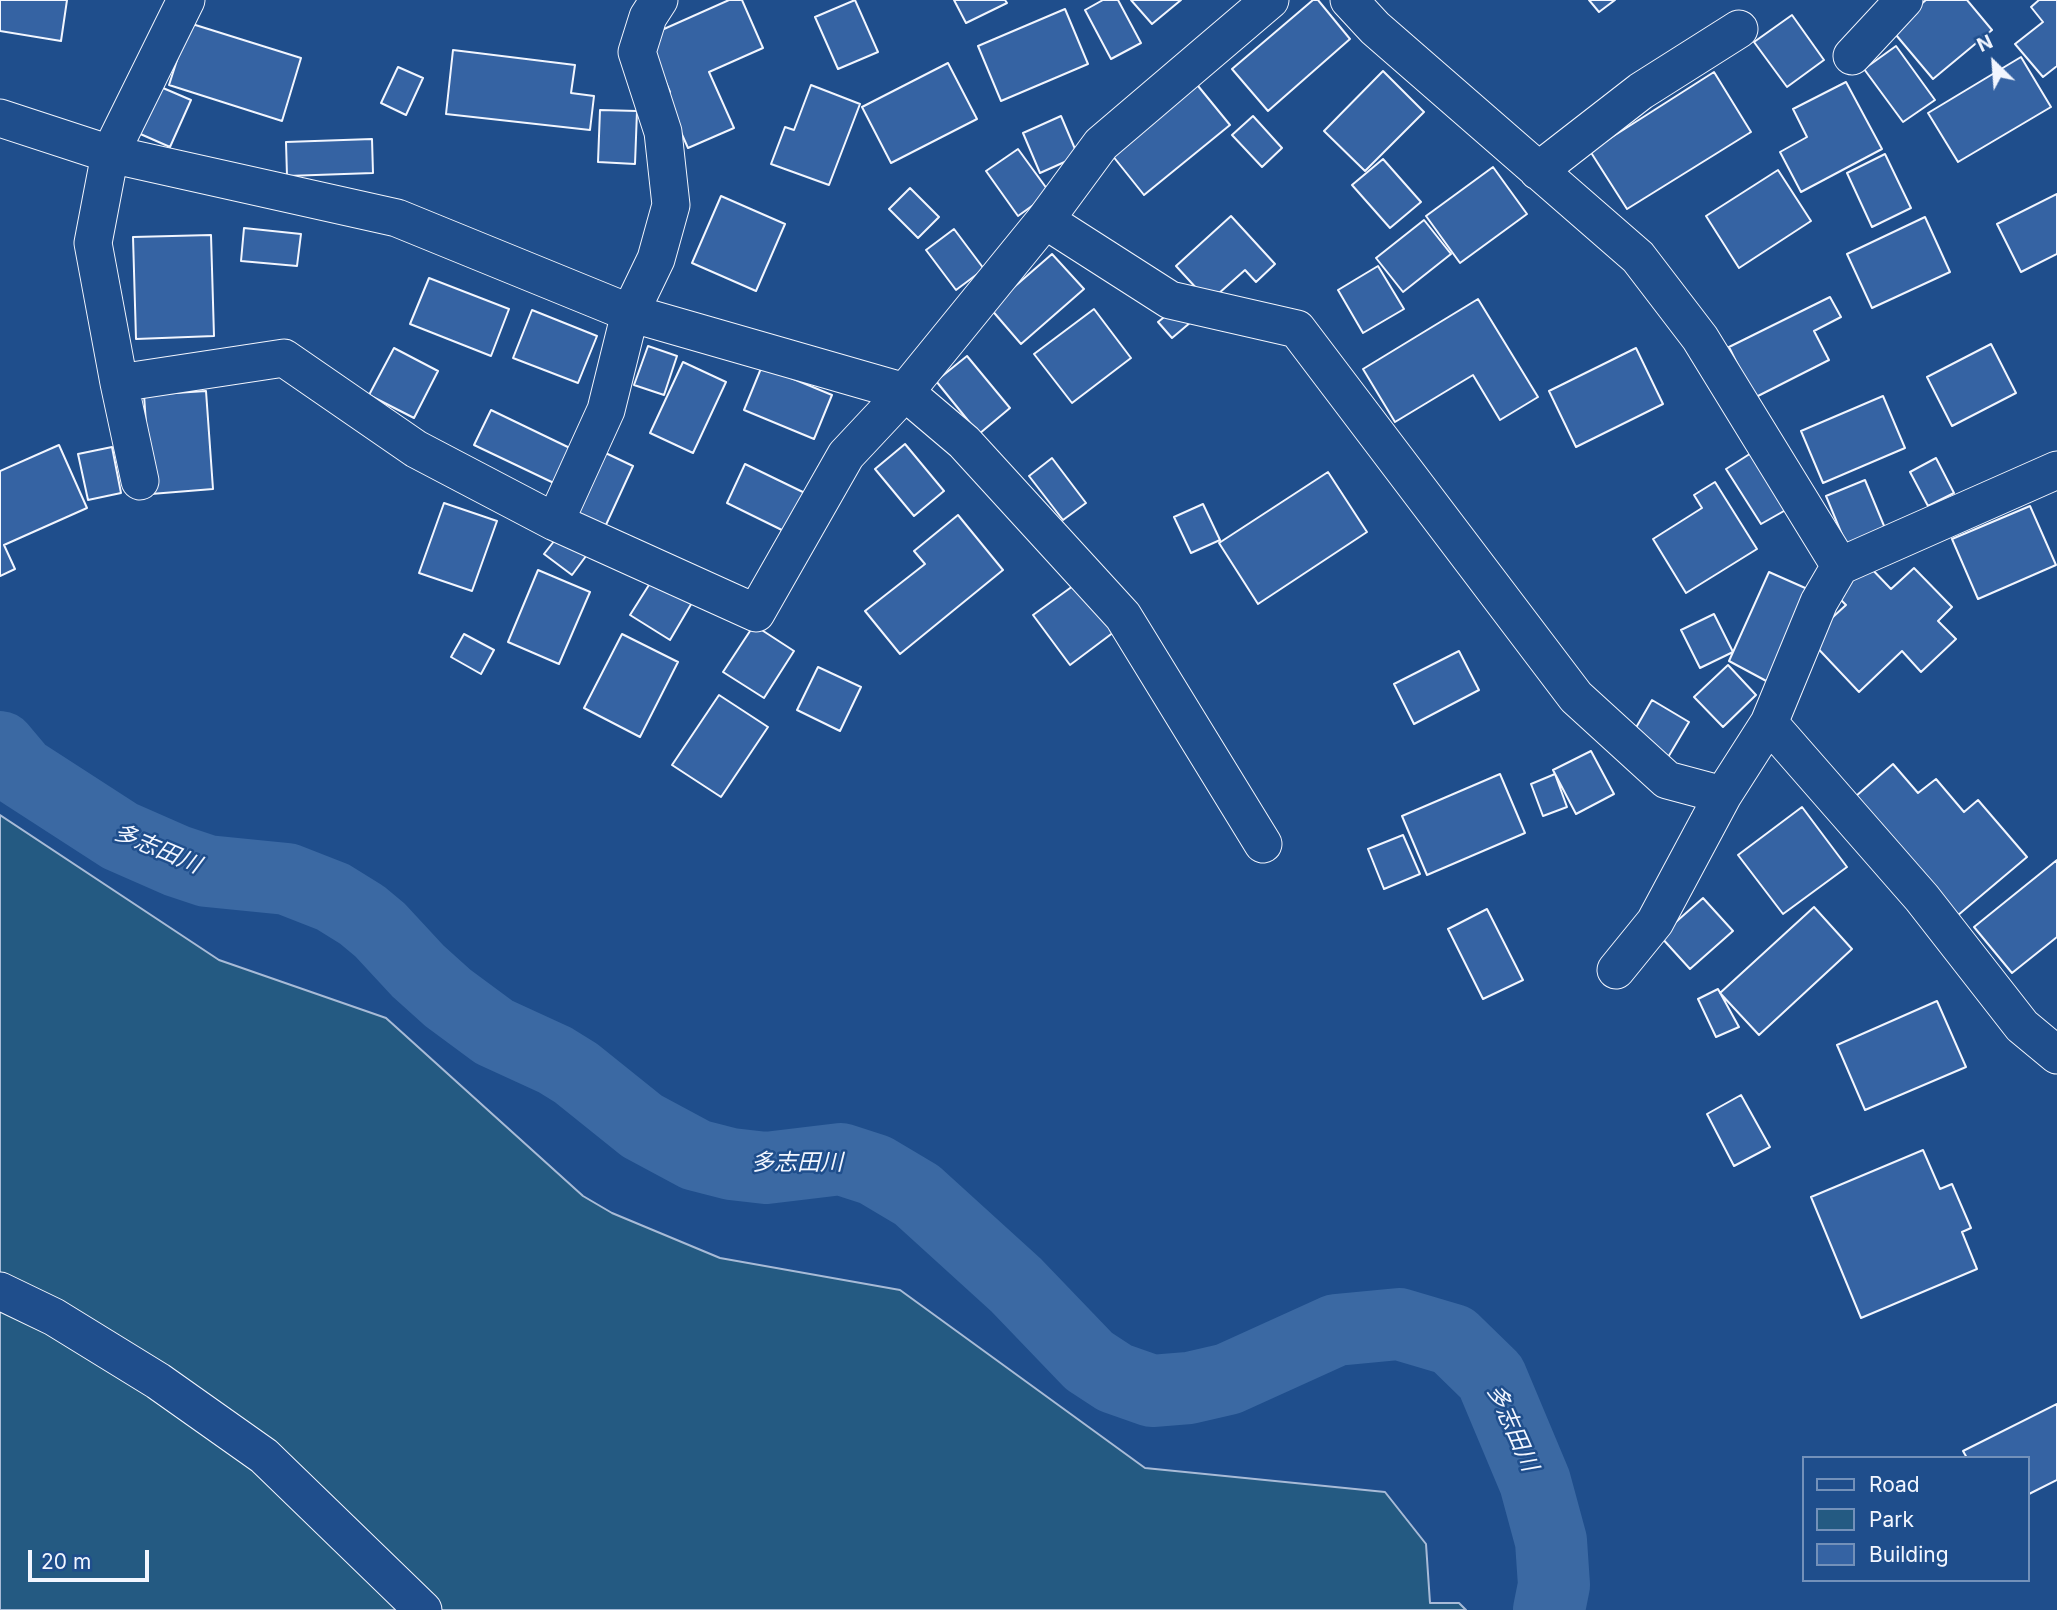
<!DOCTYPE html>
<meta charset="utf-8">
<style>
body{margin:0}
#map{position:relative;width:2057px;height:1610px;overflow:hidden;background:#1f4e8c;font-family:Inter,sans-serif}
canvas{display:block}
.legend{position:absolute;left:1802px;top:1456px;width:228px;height:126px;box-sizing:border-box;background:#1f4e8c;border:2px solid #7391ba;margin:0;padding:9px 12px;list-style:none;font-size:21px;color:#f2f6ff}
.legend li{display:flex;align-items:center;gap:14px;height:35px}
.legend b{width:35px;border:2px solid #7391ba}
.north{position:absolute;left:1959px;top:28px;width:70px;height:70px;-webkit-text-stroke:5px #1f4e8c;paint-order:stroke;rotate:335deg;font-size:19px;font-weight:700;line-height:28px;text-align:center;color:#f2f6ff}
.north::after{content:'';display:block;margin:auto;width:24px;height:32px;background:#f2f6ff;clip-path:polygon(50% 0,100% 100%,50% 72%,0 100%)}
.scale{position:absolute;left:28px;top:1550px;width:121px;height:32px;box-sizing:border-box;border:4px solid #f2f6ff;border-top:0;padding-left:9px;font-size:21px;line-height:24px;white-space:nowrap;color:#f2f6ff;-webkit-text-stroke:5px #1f4e8c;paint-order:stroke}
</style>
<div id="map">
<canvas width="2057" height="1610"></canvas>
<ul class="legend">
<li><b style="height:9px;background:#1f4e8c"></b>Road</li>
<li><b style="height:19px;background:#245a82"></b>Park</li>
<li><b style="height:19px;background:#3563a3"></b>Building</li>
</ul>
<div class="north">N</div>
<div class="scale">20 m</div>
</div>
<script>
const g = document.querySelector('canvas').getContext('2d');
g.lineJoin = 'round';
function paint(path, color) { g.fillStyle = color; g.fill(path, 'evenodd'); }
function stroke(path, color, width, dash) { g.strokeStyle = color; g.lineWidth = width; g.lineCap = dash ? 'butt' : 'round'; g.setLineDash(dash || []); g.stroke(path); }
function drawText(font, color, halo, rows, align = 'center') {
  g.font = font + ' Inter,"Noto Sans JP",sans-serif'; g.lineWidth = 5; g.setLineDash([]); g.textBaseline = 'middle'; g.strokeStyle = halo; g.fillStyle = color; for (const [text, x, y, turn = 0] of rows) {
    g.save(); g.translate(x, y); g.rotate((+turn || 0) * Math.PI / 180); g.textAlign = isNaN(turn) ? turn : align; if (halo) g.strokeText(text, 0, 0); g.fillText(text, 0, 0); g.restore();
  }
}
const green = new Path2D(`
 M0 815 219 960 386 1018 583 1196 612 1213 720 1258 900 1290 1145 1468 1385 1492 1426 1544 1430 1603H1459L1466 1610H0Z`);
paint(green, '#245a82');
stroke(green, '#a8bbd7', 2);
stroke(new Path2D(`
 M0 747 21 772 120 836 177 861 207 871 287 879 333 897 362 915 380 930 418 971 448 998 494 1032 555 1060 576 1073 642 1126 696 1155 731 1164 766 1168 841 1159 875 1170 917 1195 1016 1285 1089 1361 1115 1378 1152 1391 1189 1388 1228 1379 1336 1330 1399 1324 1453 1340 1491 1377 1535 1482 1551 1541 1554 1585 1549 1610`), '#3b69a3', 72);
const building = new Path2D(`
 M0 0H67L61 41 0 31Z
 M729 0H742L763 48 709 72 734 128 688 148 664 94 670 92 646 37Z
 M855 0 878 52 838 69 815 17Z
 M954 0H1005L1007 3 966 23Z
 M1103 0H1118L1141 43 1111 59 1085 10Z
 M1131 0H1181L1152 24Z
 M1313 0H1318L1350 39 1268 111 1232 69Z
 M1589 0H1615L1599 12Z
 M1926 0H1967L1992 30 1933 79 1891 29Z
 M2039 0H2057V66L2043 77 2015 44 2043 22 2031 7Z
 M1065 9 1088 64 1001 101 978 46Z
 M1792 15 1824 60 1787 87 1754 42Z
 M189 23 301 58 282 121 169 85Z
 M1896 46 1935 100 1903 122 1864 69Z
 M453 50 575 65 571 93 594 96 590 130 446 114Z
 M2021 57 2051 107 1958 162 1928 113Z
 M948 63 977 119 891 163 862 107Z
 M398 67 423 78 406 115 381 103Z
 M1383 71 1424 112 1365 171 1324 131Z
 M1714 72 1751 132 1627 209 1590 151Z
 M1194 81 1230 125 1144 195 1108 150Z
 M149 82 191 100 170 147 129 129Z
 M1846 82 1882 149 1801 192 1780 152 1807 137 1793 109Z
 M811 85 860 104 829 185 771 164 785 127 794 130Z
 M600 110 637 111 635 164 598 162Z
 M1061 116 1078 156 1040 173 1023 133Z
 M1253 116 1282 148 1262 167 1232 135Z
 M372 139 373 173 287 176 286 142Z
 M1018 149 1050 193 1018 216 986 171Z
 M1885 154 1911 208 1872 227 1847 173Z
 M1383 159 1421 202 1390 228 1352 185Z
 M1493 167 1527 214 1460 263 1426 216Z
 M1778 170 1811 221 1739 268 1706 216Z
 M910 188 939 217 918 238 889 209Z
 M2057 194V254L2021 272 1997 224Z
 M721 196 785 224 756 291 692 263Z
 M1231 216 1275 264 1256 282 1245 270 1209 302 1176 266Z
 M1925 217 1950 272 1872 308 1847 254Z
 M1424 220 1451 254 1403 292 1376 258Z
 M244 228 301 234 297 266 241 261Z
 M954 229 984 269 956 290 926 250Z
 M211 235 214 336 136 339 133 237Z
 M1052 254 1084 289 1021 344 990 308Z
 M1378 266 1404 309 1363 333 1338 290Z
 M429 278 509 309 491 356 410 324Z
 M1830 297 1841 317 1814 331 1829 360 1754 398 1729 347Z
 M1478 299 1538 397 1500 420 1473 375 1395 422 1363 369Z
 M1178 306 1191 322 1172 338 1158 322Z
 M1094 309 1131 358 1072 403 1034 354Z
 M532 310 597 336 578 383 513 358Z
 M1991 344 2016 393 1952 426 1927 377Z
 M648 346 677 356 664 395 634 385Z
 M394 348 438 371 414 418 369 395Z
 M1636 348 1663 404 1576 447 1549 391Z
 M967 356 1010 408 979 434 936 381Z
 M683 362 726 382 693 453 650 433Z
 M762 366 832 395 814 439 744 410Z
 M206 391 213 489 151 494 144 395Z
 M1883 396 1905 448 1823 483 1801 431Z
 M491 410 574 450 558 485 474 445Z
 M905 444 944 491 914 516 875 469Z
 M59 445 87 508 4 545 15 569 0 576V471Z
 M112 447 121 493 88 500 78 454Z
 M595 448 633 466 605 527 567 508Z
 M1756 450 1791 507 1761 524 1726 469Z
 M1052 458 1086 503 1063 520 1029 476Z
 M1936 458 1954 493 1928 506 1910 472Z
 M745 464 809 495 790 534 727 503Z
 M1328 472 1367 532 1258 604 1219 543Z
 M1865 480 1887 533 1848 549 1826 496Z
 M1715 482 1757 549 1686 593 1653 539 1702 508 1694 495Z
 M444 503 497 521 472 591 419 573Z
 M1203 504 1220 540 1191 553 1174 517Z
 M2030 506 2056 565 1978 599 1952 539Z
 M958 515 1003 570 900 654 865 611 925 564 914 551Z
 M562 531 589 552 572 575 544 554Z
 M1867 564 1891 589 1914 568 1952 607 1938 621 1956 639 1921 672 1902 651 1859 692 1809 639 1846 605 1835 594Z
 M538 570 590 592 559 664 508 642Z
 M1769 572 1812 591 1770 683 1729 661Z
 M654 577 693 601 670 640 630 615Z
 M1077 583 1114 632 1070 665 1033 615Z
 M1714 614 1733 652 1700 668 1681 630Z
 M754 625 794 651 764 698 723 672Z
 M464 634 494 650 481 674 451 657Z
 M622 634 678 662 640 737 584 708Z
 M1459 651 1479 690 1414 724 1394 684Z
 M1728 665 1756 695 1723 727 1694 697Z
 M818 667 861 687 840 731 797 710Z
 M719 695 768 727 721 797 672 765Z
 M1652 700 1689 722 1667 759 1630 738Z
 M1591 751 1614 794 1576 814 1553 770Z
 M1893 764 1918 793 1936 779 1964 812 1978 800 2027 857 1957 916 1856 796Z
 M1500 774 1525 833 1427 875 1402 816Z
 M1555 774 1567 807 1543 816 1531 784Z
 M1802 807 1847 867 1783 914 1738 855Z
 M1403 835 1420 874 1384 889 1368 849Z
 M2057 860V937L2012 973 1974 927Z
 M1703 898 1733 931 1690 969 1660 936Z
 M1814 907 1852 949 1759 1035 1720 993Z
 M1487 909 1523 980 1483 999 1448 929Z
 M1718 989 1739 1027 1716 1037 1698 999Z
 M1937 1001 1966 1067 1865 1110 1837 1045Z
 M1741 1095 1770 1147 1734 1166 1707 1114Z
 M1923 1150 1940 1189 1952 1184 1971 1228 1962 1232 1977 1269 1861 1318 1811 1197Z
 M2057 1404V1480L2027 1495V1458H1967L1963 1451Z`);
paint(building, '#3563a3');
stroke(building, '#f2f6ff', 2);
const minor = new Path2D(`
 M1349 0 1375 28 1638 257 1700 338 1840 566
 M1852 56 1904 0
 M0 118 110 154 397 218 630 313 905 392 964 442 1123 616 1263 844
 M1538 171 1641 91 1739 29
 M1045 220 1170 300 1297 329 1576 697 1667 780 1723 795
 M119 383 284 358 416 449 555 522 756 613 846 455 905 392 1045 220 1101 144 1270 0
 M2057 470 1840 566 1819 602 1769 723 1922 898 2022 1026 2057 1055
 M140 481 119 383 93 243 110 154 186 0
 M555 522 606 410 630 313 656 259 671 205 663 132 637 52 648 17 659 0
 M1616 970 1655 922 1723 795 1769 723
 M0 1291 54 1317 158 1381 264 1456 423 1610`);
stroke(minor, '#f2f6ff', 39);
stroke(minor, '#1f4e8c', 37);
drawText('italic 23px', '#f2f6ff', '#1f4e8c', [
 ["多志田川",157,849,23],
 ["多志田川",797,1163],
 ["多志田川",1512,1428,66]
]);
</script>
